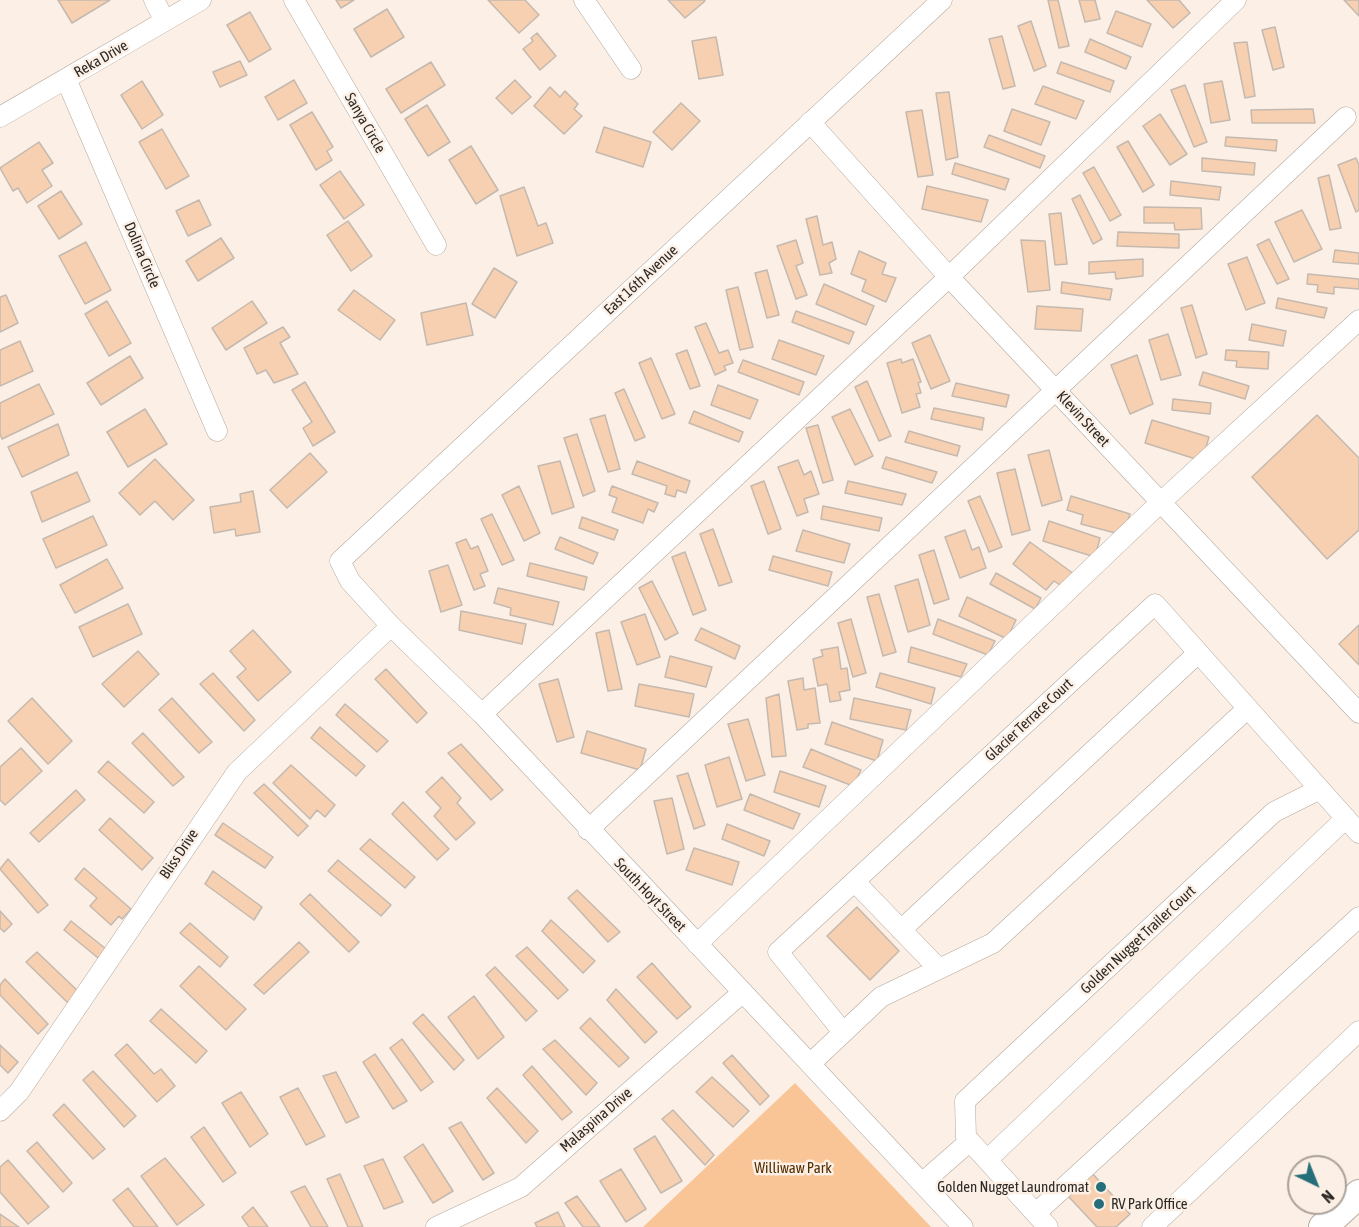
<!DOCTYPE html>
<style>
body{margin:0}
#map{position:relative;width:1359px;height:1227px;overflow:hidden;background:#fcf0e6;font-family:"Asap Condensed",sans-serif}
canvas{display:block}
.north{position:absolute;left:1287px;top:1155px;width:60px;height:60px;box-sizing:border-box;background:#fcf0e6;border:2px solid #aaa199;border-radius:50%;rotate:137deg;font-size:16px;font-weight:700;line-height:24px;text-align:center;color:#2e2a26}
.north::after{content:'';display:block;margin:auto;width:21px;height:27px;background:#276e7b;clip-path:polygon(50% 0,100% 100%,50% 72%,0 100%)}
</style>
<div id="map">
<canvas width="1359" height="1227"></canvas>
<div class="north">N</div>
</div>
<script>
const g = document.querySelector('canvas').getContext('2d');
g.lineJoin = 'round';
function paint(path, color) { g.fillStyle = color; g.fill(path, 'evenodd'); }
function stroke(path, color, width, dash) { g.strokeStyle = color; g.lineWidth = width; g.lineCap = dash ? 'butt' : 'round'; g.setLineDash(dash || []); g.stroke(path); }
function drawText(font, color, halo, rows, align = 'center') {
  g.font = font + ' "Asap Condensed",sans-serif'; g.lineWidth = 5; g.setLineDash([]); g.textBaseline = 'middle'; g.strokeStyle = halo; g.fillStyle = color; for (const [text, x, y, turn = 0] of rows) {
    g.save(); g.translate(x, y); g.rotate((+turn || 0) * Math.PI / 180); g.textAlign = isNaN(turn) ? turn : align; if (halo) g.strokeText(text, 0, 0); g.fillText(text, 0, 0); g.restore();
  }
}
paint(new Path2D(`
 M795 1083 931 1227H643Z`), '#f9c496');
const building = new Path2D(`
 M58 0H110L72 23Z
 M336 0H354L341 8Z
 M488 0H525L539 15 519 33Z
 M668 0H704L705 1 685 18Z
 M1048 0H1058L1069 46 1059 48Z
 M1079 0H1095L1100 19 1085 22Z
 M1147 0H1179L1190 13 1173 28Z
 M1344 0H1359V16Z
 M387 9 404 37 371 57 354 29Z
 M1116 11 1151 24 1142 47 1107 33Z
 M250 12 271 49 249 62 227 25Z
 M1031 21 1046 66 1034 71 1018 26Z
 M1275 27 1284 67 1273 70 1262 30Z
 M537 33 556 56 540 70 523 49 533 41 531 38Z
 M1002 36 1015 86 1003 89 989 39Z
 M716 37 723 75 699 79 692 41Z
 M1090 39 1131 57 1126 69 1085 52Z
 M1247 42 1255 96 1245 98 1234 43Z
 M240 61 247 75 220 87 213 72Z
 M431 62 445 85 401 113 386 89Z
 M1061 62 1114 81 1110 92 1057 73Z
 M294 80 307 103 278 120 265 97Z
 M515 80 531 97 512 114 496 98Z
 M142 81 163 115 142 129 121 95Z
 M1222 81 1230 120 1211 123 1204 84Z
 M1185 85 1207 142 1194 147 1171 90Z
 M1043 86 1084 101 1076 119 1035 104Z
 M550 87 560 97 565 91 578 104 574 109 582 116 564 134 534 106Z
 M949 92 958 157 946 160 936 93Z
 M681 103 700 121 672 150 653 132Z
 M427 105 450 142 428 156 405 119Z
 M1012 109 1050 122 1041 145 1004 131Z
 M1313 109 1315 123H1252L1251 110Z
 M922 110 933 175 918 177 906 112Z
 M312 112 333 147 327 151 332 160 316 170 290 125Z
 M1160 114 1187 154 1170 165 1143 126Z
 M604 127 651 142 643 167 596 152Z
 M162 129 189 176 166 189 139 142Z
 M989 135 1045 156 1040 168 984 147Z
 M1226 137 1277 140 1276 151 1225 146Z
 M1128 141 1154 185 1143 192 1117 147Z
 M39 142 53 163 42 170 52 186 27 203 18 188 13 191 0 168Z
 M471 146 498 190 476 204 449 160Z
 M1202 158 1255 163 1254 175 1202 171Z
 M1356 158 1359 165V210L1356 212 1338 165Z
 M955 163 1009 179 1005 190 952 174Z
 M1094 167 1121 215 1110 221 1083 173Z
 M340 171 364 205 344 219 320 185Z
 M1329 175 1341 228 1330 230 1318 178Z
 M1171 181 1221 187 1219 200 1170 195Z
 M927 186 988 200 981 222 922 209Z
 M524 187 538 226 546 223 553 243 517 256 500 196Z
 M61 191 82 224 59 239 38 206Z
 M1080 195 1102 239 1093 244 1072 199Z
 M199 200 211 225 188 236 176 211Z
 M1144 207 1201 208 1202 229 1175 230 1174 223H1144Z
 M1302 210 1322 249 1294 262 1275 222Z
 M1061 213 1067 264 1055 265 1049 214Z
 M817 216 823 245 832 242 836 259 829 263 832 273 820 275 806 219Z
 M348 221 372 256 351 271 327 235Z
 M1118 232 1179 234V248L1117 246Z
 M221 238 234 258 198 281 186 261Z
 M1269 239 1289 279 1277 284 1257 245Z
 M796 240 803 263 796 266 807 295 796 299 777 246Z
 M1021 240 1045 241 1050 290 1028 292Z
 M86 242 111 290 85 304 59 256Z
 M1335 250 1359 253V264L1333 262Z
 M859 251 886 263 882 274 896 278 886 302 862 291 866 280 851 274Z
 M1247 257 1265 303 1246 310 1228 264Z
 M1143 259V276L1116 279 1115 272 1089 274V262Z
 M494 268 517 282 495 318 472 304Z
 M767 270 779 315 767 318 755 273Z
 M1308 274 1359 279V289L1334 287V294L1317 292 1318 285 1307 284Z
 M1062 282 1112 289 1110 300 1061 293Z
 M824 284 874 306 866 325 816 304Z
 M738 287 753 347 740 350 726 290Z
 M354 290 395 320 380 340 338 310Z
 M6 295 18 323 0 332V297Z
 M1278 298 1327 308 1324 318 1276 308Z
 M107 301 131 343 109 356 85 314Z
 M252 301 267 323 226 350 212 328Z
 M466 303 473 335 427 345 421 313Z
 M1192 305 1207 354 1196 358 1181 308Z
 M1037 306 1083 309 1081 331 1035 329Z
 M796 311 854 332 849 344 792 322Z
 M706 323 719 353 728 350 733 363 724 366 726 370 715 375 695 327Z
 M1252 324 1286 331 1283 346 1249 340Z
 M283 327 290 337 280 343 298 374 274 383 266 370 257 374 244 348Z
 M1168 334 1181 375 1161 380 1149 340Z
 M930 335 950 381 931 389 912 343Z
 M779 340 824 356 816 375 772 359Z
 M20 341 33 371 0 386V350Z
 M687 350 700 386 690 389 676 354Z
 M1226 350 1269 352 1268 369 1236 367 1237 361 1225 360Z
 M1137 355 1153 404 1130 414 1111 365Z
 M130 356 143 378 101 405 87 383Z
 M651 358 675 414 662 419 639 363Z
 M901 359 902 363 913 359 921 382 918 383 921 393 916 394 920 407 902 413 887 363Z
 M743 360 804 382 799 395 738 372Z
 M1203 372 1249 386 1245 399 1199 385Z
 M867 381 891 436 879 441 855 387Z
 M305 382 335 432 313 446 303 428 312 422 292 390Z
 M956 383 1009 395 1006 407 952 396Z
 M39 384 54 414 2 439 0 434V403Z
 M718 385 758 400 750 419 711 405Z
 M624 389 645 437 635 441 615 393Z
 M1173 399 1211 403 1210 414 1172 410Z
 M934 408 984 418 982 430 931 419Z
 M145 409 167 444 128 467 107 432Z
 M850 409 873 456 855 465 832 417Z
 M694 411 743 432 739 442 689 423Z
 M605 415 620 469 608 472 590 419Z
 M1317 415 1359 458V530L1327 559 1252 477Z
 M1152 420 1209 437 1202 461 1145 443Z
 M58 424 69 455 22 477 8 447Z
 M818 425 833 480 823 483 806 428Z
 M909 431 960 446 957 456 905 442Z
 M577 434 595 491 583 496 564 438Z
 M1049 450 1062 500 1042 506 1028 455Z
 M310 453 327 472 287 508 270 490Z
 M886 457 937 472 932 483 882 468Z
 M155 459 194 500 173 520 155 501 140 515 119 493Z
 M798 460 804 475 811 471 819 494 804 499 808 512 797 516 778 467Z
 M560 461 574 507 552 514 538 466Z
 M637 461 690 481 686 493 677 490 675 497 665 494 667 486 632 474Z
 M1015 469 1030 530 1012 535 997 473Z
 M77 472 90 501 42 522 31 492Z
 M764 481 781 529 768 534 751 486Z
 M848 481 906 494 902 505 845 493Z
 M519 486 540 533 524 541 502 495Z
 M612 486 658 503 654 512 648 509 643 523 612 512 617 498 609 495Z
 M253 491 260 532 236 536 235 529 214 533 210 507 241 502 240 494Z
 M980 496 1002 547 989 552 968 501Z
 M1071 496 1130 514 1123 535 1081 524 1083 515 1067 510Z
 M823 506 882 518 879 531 821 519Z
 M492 514 514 560 502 565 481 519Z
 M93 516 107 545 56 568 43 539Z
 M582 517 618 530 614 540 579 528Z
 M1049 521 1100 538 1095 557 1043 541Z
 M713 529 732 582 719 586 700 534Z
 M803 530 850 544 844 563 796 551Z
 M965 530 972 550 979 547 986 568 960 578 945 537Z
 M560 537 598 553 593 564 555 549Z
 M466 539 471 549 478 546 488 571 480 574 485 586 474 590 456 543Z
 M1030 542 1074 574 1063 587 1054 581 1046 590 1013 564Z
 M934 550 949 599 934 604 919 555Z
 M685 552 706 610 693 615 672 557Z
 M773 556 832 572 828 586 769 570Z
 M107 559 123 588 75 613 60 585Z
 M530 563 587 577 584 590 527 576Z
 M448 565 462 605 441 612 429 571Z
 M996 573 1041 598 1035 609 990 584Z
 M918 579 930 625 908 632 895 586Z
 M652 581 678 633 665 640 639 588Z
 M498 588 559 602 553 625 510 615 511 608 494 603Z
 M879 594 896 652 883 656 867 597Z
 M967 597 1016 620 1007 639 959 616Z
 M128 604 142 634 93 657 79 627Z
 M461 611 526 624 522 644 459 630Z
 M645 614 660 657 637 665 621 622Z
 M851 619 866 673 853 677 838 623Z
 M938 619 995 641 988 655 933 634Z
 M1359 625V665L1339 644Z
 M701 628 740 646 735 659 695 640Z
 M253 630 291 672 258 701 237 677 246 669 230 651Z
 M609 630 622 689 608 691 596 633Z
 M838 647 841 669 847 668 850 690 839 692 841 700 830 702 827 684 818 686 813 659 823 656 821 650Z
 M911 647 967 664 961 677 908 662Z
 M138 651 159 674 124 707 102 684Z
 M670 656 712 667 706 687 665 677Z
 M386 669 427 713 417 723 375 679Z
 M213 673 255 720 244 731 200 684Z
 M880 673 935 688 931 704 876 687Z
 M803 678 804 690 815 688 820 723 808 724V728L797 730 788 681Z
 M558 679 574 737 557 742 539 684Z
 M639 684 694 694 689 717 635 706Z
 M779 694 786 756 772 757 766 698Z
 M32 698 72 741 48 764 8 721Z
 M172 698 212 742 199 753 159 710Z
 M854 698 911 710 906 730 850 719Z
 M345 704 388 741 377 752 336 715Z
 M748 719 765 775 746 781 728 724Z
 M832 722 883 740 877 761 825 744Z
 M320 727 365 766 356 776 311 738Z
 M587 731 646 749 640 770 581 753Z
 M143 733 184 777 173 786 132 743Z
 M461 744 503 790 491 800 448 753Z
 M21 748 42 771 5 805 0 800V767Z
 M811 749 861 770 853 786 803 767Z
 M729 757 742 799 717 807 705 765Z
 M108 761 154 802 144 813 98 772Z
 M291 765 335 805 325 817 317 810 310 819 273 783Z
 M780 771 826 786 819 807 774 792Z
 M688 773 705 825 694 829 677 776Z
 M442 777 461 798 457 803 475 823 456 840 434 816 441 808 426 792Z
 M264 784 308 826 298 836 254 793Z
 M76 790 85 800 39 842 30 833Z
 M750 794 800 814 793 829 744 810Z
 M672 798 684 849 667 854 654 801Z
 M403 802 449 849 437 860 392 814Z
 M110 818 153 858 142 870 99 830Z
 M223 823 273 857 265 868 215 835Z
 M727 824 770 841 764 856 722 839Z
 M370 839 415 877 405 888 360 849Z
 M694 848 739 862 732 885 686 870Z
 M8 859 48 905 38 913 0 869Z
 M338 860 391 905 381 916 328 871Z
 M84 868 131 909 122 919 119 916 111 925 90 906 97 898 75 879Z
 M213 871 262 907 254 920 205 884Z
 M577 890 620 932 608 942 568 898Z
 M310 894 359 942 349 952 300 904Z
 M857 907 899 951 870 980 827 936Z
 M0 911 12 924 4 932 0 928Z
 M551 920 595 961 583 973 542 931Z
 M71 921 111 953 103 962 64 930Z
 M190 923 228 957 220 967 180 933Z
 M299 942 309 952 264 994 254 985Z
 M527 947 568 990 558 999 516 956Z
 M37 952 80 993 69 1004 26 962Z
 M652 963 691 1007 677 1019 637 977Z
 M199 966 246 1009 226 1030 180 986Z
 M495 967 537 1011 526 1021 486 975Z
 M5 979 48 1024 38 1034 0 995V985Z
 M616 989 657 1032 645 1043 607 1000Z
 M474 996 504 1037 478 1059 448 1017Z
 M161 1009 207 1051 196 1063 150 1021Z
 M423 1014 464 1060 454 1070 413 1023Z
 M590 1018 629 1058 619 1067 580 1028Z
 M402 1039 433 1082 421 1091 390 1048Z
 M555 1040 597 1083 586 1095 543 1049Z
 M127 1044 154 1074 161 1069 175 1086 157 1102 115 1055Z
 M0 1045 18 1062 8 1073 0 1065Z
 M375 1054 407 1101 393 1109 363 1062Z
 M732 1055 769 1096 760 1105 723 1063Z
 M532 1066 572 1112 562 1120 523 1075Z
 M93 1071 136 1116 124 1127 83 1080Z
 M336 1072 359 1117 346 1123 323 1076Z
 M712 1077 749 1111 733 1127 696 1092Z
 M298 1088 325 1136 306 1145 280 1097Z
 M497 1088 538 1131 526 1143 487 1098Z
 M241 1092 268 1134 250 1147 222 1103Z
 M64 1104 105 1149 93 1159 53 1115Z
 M673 1110 714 1155 705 1165 662 1119Z
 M461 1122 494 1173 483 1180 449 1128Z
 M204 1127 236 1173 223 1182 191 1137Z
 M655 1136 682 1181 661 1193 634 1149Z
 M37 1142 72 1183 63 1192 27 1151Z
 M423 1144 453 1191 433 1203 404 1157Z
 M165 1158 204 1205 177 1225 141 1176Z
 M383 1159 403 1202 384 1209 364 1166Z
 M8 1160 49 1207 28 1224 0 1192V1167Z
 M621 1169 646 1209 626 1222 600 1181Z
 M1091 1172 1130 1214 1116 1227H1097L1067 1195Z
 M340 1174 363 1227H348L327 1179Z
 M305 1186 328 1227H311L291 1192Z
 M128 1188 158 1227H134L113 1200Z
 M577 1196 600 1227H583L565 1203Z
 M253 1207 268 1227H249L242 1217Z
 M558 1212 565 1227H537L535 1223Z
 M0 1214 19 1227H0Z`);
paint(building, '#f6d0b0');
stroke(building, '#c5b9af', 1.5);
const minor = new Path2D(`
 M154 0 165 21
 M294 0 436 245
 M584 0 631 69
 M942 0 340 561 350 581 391 626 482 714 963 1227
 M66 79 217 431
 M0 117 201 0
 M810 122 949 277 1359 713
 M482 714 949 277 1236 0
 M588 830 1346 117
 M855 882 939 969
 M901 930 1198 653
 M697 944 1161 502 1359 320
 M843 1032 778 952 1155 604 1359 833
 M810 1064 881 997 993 943 1248 708
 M0 1111 19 1092 237 772 391 626
 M987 1160 1346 818
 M922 1183 970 1141
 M1036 1213 1359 917
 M436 1227 521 1187 743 992
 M1048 1227 966 1137 965 1101 1274 812 1320 789
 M1152 1227 1359 1031`);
const secondary = new Path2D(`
 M1323 1227 1359 1194`);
stroke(minor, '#b4a89e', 21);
stroke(secondary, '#b4a89e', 30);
stroke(minor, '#fff', 20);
stroke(secondary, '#fff', 28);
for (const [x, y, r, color] of [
 [1101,1187,6,"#276e7b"],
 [1099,1204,6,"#276e7b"]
]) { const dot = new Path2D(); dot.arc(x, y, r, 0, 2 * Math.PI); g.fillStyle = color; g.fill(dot); stroke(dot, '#fcf0e6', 2); }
drawText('15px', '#2e2a26', '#fcf0e6', [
 ["Reka Drive",101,59,-30],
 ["Sanya Circle",365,123,60],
 ["Dolina Circle",142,255,67],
 ["East 16th Avenue",641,280,-43],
 ["Klevin Street",1083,419,47],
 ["Glacier Terrace Court",1029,720,-43],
 ["Bliss Drive",179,854,-56],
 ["South Hoyt Street",650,895,46],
 ["Golden Nugget Trailer Court",1138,940,-43],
 ["Malaspina Drive",596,1120,-41]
]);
drawText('15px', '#552e00', '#fcf0e6', [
 ["Williwaw Park",793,1168]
]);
drawText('15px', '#2e2a26', '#fcf0e6', [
 ["Golden Nugget Laundromat",1089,1187],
 ["RV Park Office",1111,1204,"left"]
], 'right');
</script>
